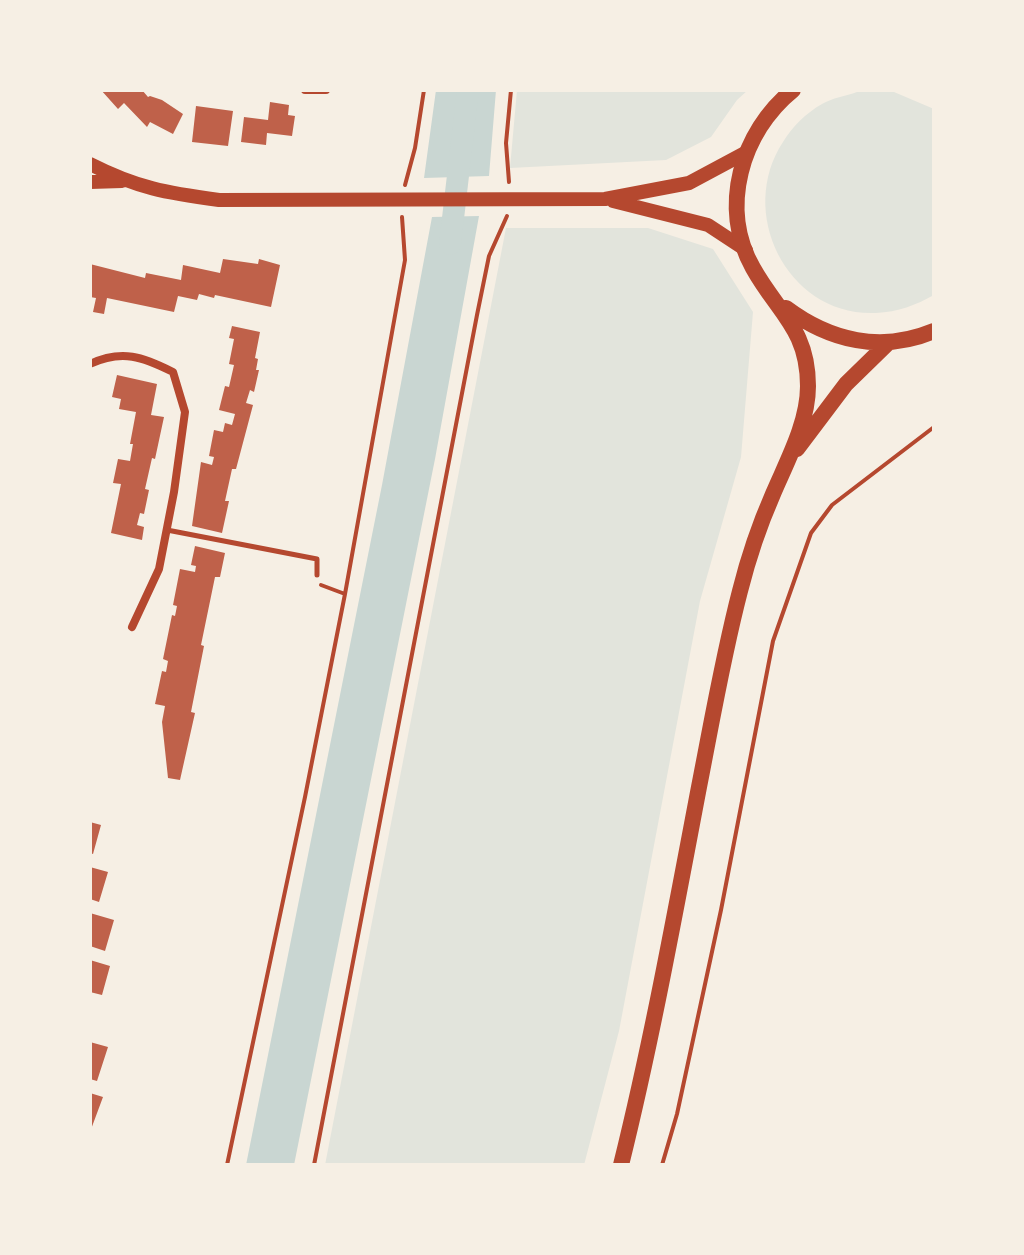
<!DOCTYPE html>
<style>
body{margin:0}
#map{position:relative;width:1024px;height:1255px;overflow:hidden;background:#f6efe4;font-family:Arial,sans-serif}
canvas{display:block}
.frame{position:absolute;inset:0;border:92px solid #f6efe4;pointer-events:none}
</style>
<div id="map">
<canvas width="1024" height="1255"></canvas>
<div class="frame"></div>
</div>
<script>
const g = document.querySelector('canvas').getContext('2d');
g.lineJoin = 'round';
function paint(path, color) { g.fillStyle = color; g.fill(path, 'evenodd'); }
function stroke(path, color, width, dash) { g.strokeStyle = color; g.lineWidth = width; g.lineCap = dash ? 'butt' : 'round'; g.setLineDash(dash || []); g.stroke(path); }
paint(new Path2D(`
 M517 90H748L737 100 711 137 666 160 510 168Z
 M857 92H894L934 109V295C916 305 898 312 876 313 788 317 736 213 783 142 792 127 806 113 822 104 832 98 846 96 857 92Z
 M506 228H648L713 249 753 312 741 457 700 601 619 1031 584 1165H325Z`), '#e2e4dc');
paint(new Path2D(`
 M436 90H496L489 176 424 178Z
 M479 216 435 459 294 1165H246L382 485 432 217Z`), '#c9d6d2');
stroke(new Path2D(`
 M450 244 468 90`), '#c9d6d2', 22);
paint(new Path2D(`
 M101 90H142L148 97 150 96 162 100 183 114 173 134 150 122 147 127 124 103 118 109Z
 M270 102 289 105 288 115 295 116 292 136 267 133 266 145 241 142 244 117 268 120Z
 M196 106 233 111 228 146 192 142Z
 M223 259 258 264 259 259 280 265 271 307 215 295 214 298 199 294 197 300 178 296 174 312 107 298 104 314 93 312 96 298 90 297V264L145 278 146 273 181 280 183 265 220 273Z
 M232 326 260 332 255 358 258 359 256 370H259L254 392 250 390 246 403 253 405 236 469H232L225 501H229L222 533 192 526 201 462 212 465 214 457 209 456 214 430 223 432 225 423 232 425 235 414 219 410 225 386 229 387 234 365 229 364 234 339 229 338Z
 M117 375 157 384 151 415 164 417 155 459 152 458 145 489 149 490 144 514 140 513 137 525 144 527 142 540 111 533 121 484 113 483 118 459 130 461 133 444H130L136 412 119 409 121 399 112 397Z
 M195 546 225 553 220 577H215L201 645 204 646 191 712 195 713 180 780 168 778 162 722 165 706 155 704 162 671 166 672 168 661 163 659 172 615 175 616 177 606 173 605 180 569 195 572 196 566 191 565Z
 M90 822 101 825 93 854 90 853Z
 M90 867 108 872 99 902 90 899Z
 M90 913 114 920 105 951 90 946Z
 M90 960 110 966 102 995 90 992Z
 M90 1042 108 1047 97 1081 90 1079Z
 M90 1093 103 1097 90 1132Z`), '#bf614a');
stroke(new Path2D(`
 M509 182 506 143 511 90
 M405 185 415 148 424 90
 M321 585 345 594
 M227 1165 305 797 345 594 405 260 402 217
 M314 1165 477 315 489 256 507 216
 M662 1165 677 1114 721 910 773 641 811 533 832 505 934 427`), '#b5482f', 4);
stroke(new Path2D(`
 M167 530 317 559V575`), '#b5482f', 5);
stroke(new Path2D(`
 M305 90H326
 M90 364C122 349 143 357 173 372L185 412 174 492 159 569 132 627`), '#b5482f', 8);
stroke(new Path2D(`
 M90 164C137 188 167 193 219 200L605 199 689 183 745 153
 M90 182 122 181
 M613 201 708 225 746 250`), '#b5482f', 14);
stroke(new Path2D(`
 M786 308C830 341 881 353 934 331
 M797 449 846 384 888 343
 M621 1165C652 1040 675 913 699 787 712 721 723 656 740 591 748 559 759 526 773 494 787 461 808 423 808 386 808 329 778 313 753 268 719 208 741 132 793 90`), '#b5482f', 16);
</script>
